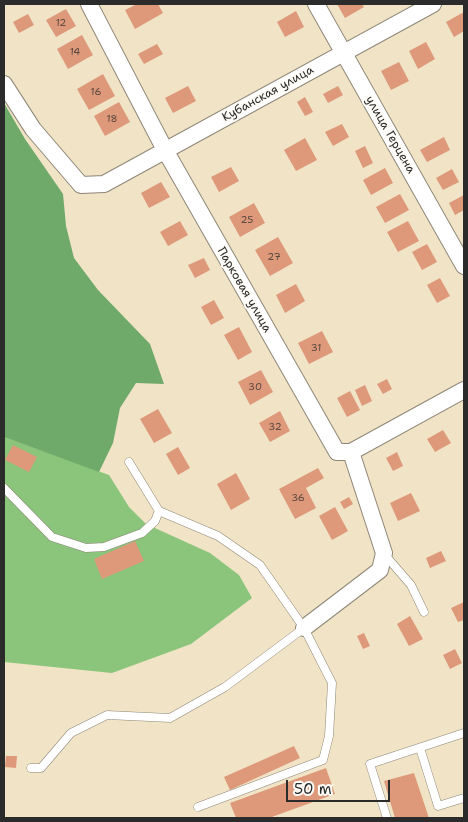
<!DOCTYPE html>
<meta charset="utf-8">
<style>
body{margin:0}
#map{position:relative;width:468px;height:822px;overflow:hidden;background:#f1e3c6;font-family:"Shantell Sans",sans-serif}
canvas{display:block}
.frame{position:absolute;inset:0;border:5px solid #2b2b2b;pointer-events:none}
.scale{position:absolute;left:286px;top:780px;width:104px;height:22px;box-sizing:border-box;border:2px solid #2b2b2b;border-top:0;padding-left:6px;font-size:15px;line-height:18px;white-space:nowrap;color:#2b2b2b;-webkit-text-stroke:4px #fdfcf7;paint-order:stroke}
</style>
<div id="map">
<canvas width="468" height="822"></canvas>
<div class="frame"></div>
<div class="scale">50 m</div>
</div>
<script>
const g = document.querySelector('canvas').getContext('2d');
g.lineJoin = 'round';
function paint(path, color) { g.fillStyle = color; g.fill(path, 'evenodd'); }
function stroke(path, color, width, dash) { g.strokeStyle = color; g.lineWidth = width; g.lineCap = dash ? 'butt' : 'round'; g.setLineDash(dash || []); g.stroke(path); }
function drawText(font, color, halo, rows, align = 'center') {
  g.font = font + ' "Shantell Sans",sans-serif'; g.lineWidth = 4; g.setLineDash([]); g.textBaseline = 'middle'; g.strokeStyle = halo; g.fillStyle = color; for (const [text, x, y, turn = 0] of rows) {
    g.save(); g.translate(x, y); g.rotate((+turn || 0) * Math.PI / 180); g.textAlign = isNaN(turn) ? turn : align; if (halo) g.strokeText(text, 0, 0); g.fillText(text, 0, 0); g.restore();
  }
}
paint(new Path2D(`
 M4 437 109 475 129 507 146 524 210 553 239 575 252 598 191 644 112 673 4 662Z`), '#8ac57b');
paint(new Path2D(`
 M4 103 25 139 63 194 66 226 74 258 98 290 150 344 164 384 136 383 120 408 113 443 99 472 4 437Z`), '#6faa6b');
paint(new Path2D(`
 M137 4H158L163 13 135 29 125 10Z
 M337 4H362L364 7 345 18Z
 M66 9 76 26 56 37 46 20Z
 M296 11 304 27 285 37 277 22Z
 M464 12V31L454 37 446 22Z
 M28 14 34 25 19 33 13 22Z
 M82 35 93 55 68 69 57 49Z
 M426 42 435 59 418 69 409 51Z
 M157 44 163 54 144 64 138 54Z
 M399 62 409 81 391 90 381 71Z
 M103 74 115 96 89 110 77 89Z
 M188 86 196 101 173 113 165 98Z
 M338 86 343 95 328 103 323 94Z
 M305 97 313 112 305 116 297 102Z
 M119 102 130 122 105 136 94 116Z
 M342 124 349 137 333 146 325 132Z
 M444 137 450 150 427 162 420 150Z
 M305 138 317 160 296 171 284 150Z
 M365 146 373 163 363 168 355 151Z
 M231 167 239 181 219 192 211 177Z
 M385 168 393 183 371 195 363 180Z
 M452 169 459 182 443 190 436 178Z
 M161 182 170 197 149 208 141 193Z
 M400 194 409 210 385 223 376 207Z
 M464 195V210L455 215 449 203Z
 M254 203 265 223 240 237 229 217Z
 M180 221 188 235 168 246 160 232Z
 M408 221 419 241 398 252 387 232Z
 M278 237 293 263 270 276 255 250Z
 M427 244 437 262 422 270 412 252Z
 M204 258 210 270 195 278 188 265Z
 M440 278 450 296 437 303 427 285Z
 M296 284 305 301 285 313 276 295Z
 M214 300 224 318 211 325 201 307Z
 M239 327 252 352 238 360 224 335Z
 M322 331 333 352 309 364 298 343Z
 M261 370 273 392 250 405 238 382Z
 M387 379 392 389 383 394 377 384Z
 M365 385 372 401 362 406 355 390Z
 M350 391 360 410 347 417 337 398Z
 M158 409 172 433 154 443 140 419Z
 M280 411 290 431 270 442 259 423Z
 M443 430 451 443 435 452 427 439Z
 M13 445 37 457 29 472 5 460Z
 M178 447 190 468 178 475 166 454Z
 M397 452 403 466 393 471 386 458Z
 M318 468 324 478 306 488 316 508 295 519 279 489Z
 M236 473 250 499 231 510 217 484Z
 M411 493 420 511 398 521 390 503Z
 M349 497 353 504 344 509 340 502Z
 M335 507 348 531 332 540 319 516Z
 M135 541 144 561 102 579 94 559Z
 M441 551 446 561 430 568 426 558Z
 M464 602V620L458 622 451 608Z
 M410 616 423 639 409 646 397 624Z
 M364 633 370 646 363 649 357 636Z
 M455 649 462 663 450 669 443 655Z
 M294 746 300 758 230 790 224 777Z
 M6 756H17L16 768 5 767Z
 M326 768 335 794 269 818H236L230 803Z
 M414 773 429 818H395L384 781Z`), '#dd997a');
const service = new Path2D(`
 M129 462 159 511 218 536 260 565 304 628 332 683 329 736 323 760 198 807
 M4 488 52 537 86 548 104 547 142 533 155 521 159 511
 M385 555 411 585 424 612
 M420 748 438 806 464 798
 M31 768H41L71 733 107 715 170 718 225 687 304 628
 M387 818 370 764 464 733`);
const minor = new Path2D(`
 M89 4 165 150 337 452H351L384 553 380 570 304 628
 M316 4 464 266
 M4 84 33 129 81 185 104 184 433 4
 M351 452 464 390`);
stroke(service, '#8e8778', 9);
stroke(minor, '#8e8778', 18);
stroke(service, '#fff', 8);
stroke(minor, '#fff', 16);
drawText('10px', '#58463f', null, [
 ["12",61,23],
 ["14",75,52],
 ["16",96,92],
 ["18",112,119],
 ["25",247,220],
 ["27",274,257],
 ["31",316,348],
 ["30",255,387],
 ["32",275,427],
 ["36",298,498]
]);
drawText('12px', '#2b2b2b', '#fdfcf7', [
 ["Кубанская улица",268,94,-29],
 ["улица Герцена",390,135,60],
 ["Парковая улица",244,290,60]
]);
</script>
